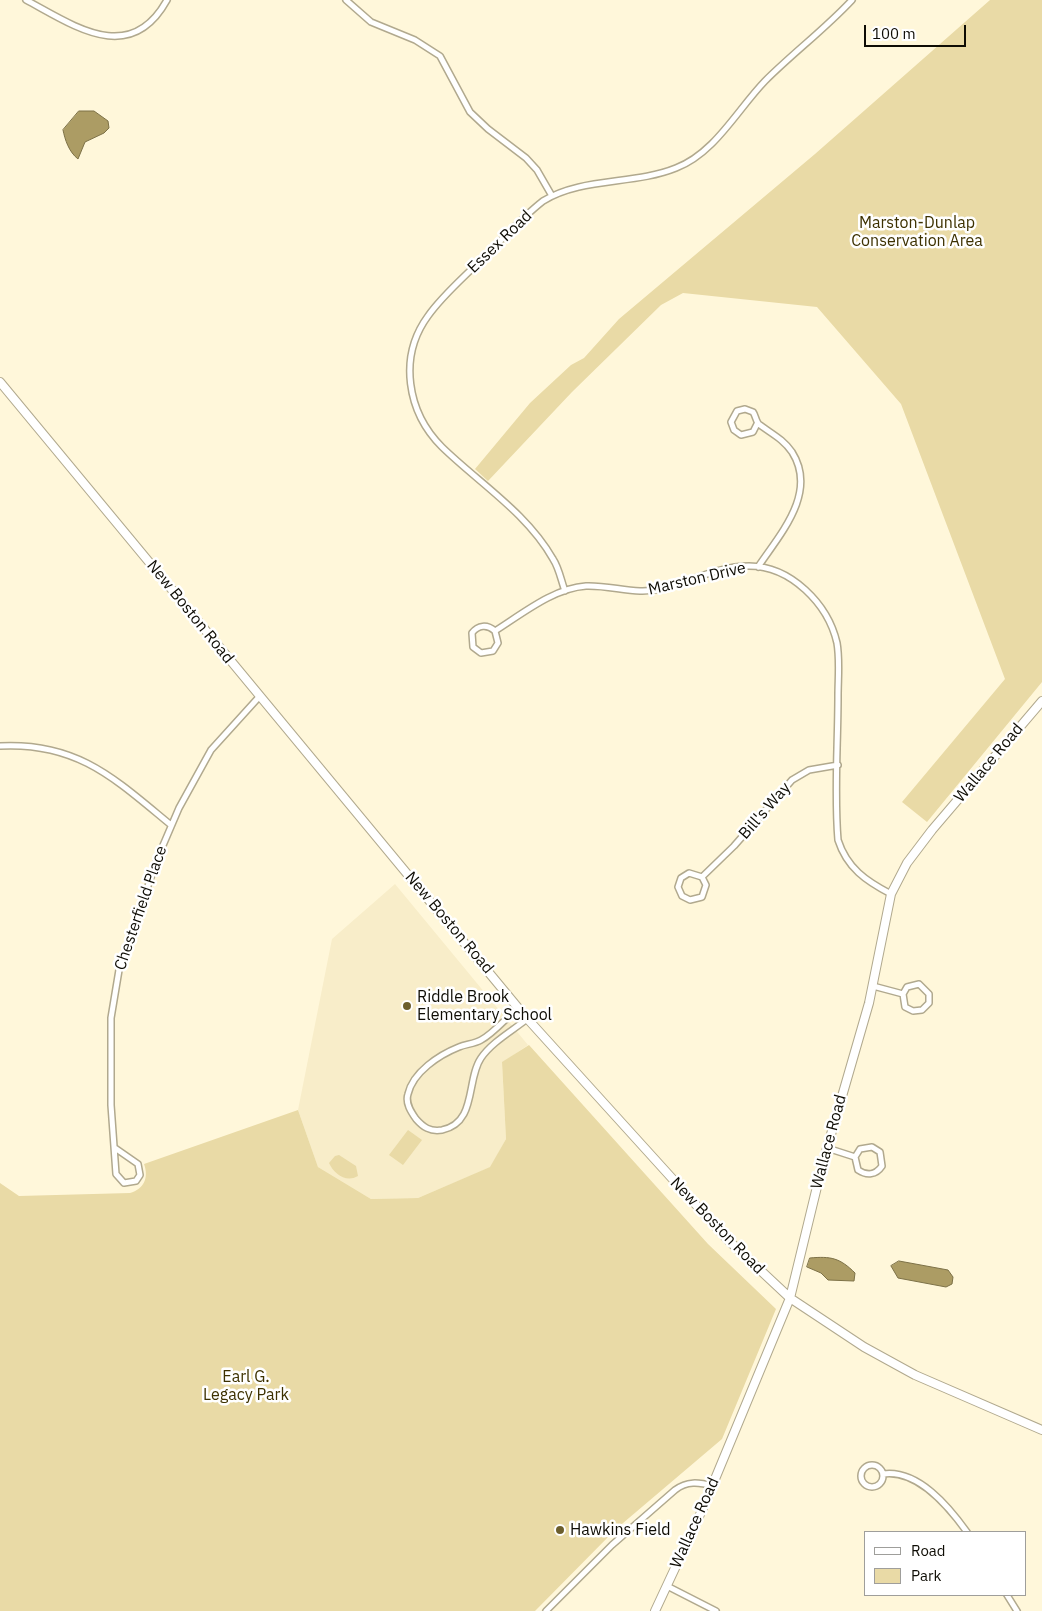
<!DOCTYPE html>
<style>
body{margin:0}
#map{position:relative;width:1042px;height:1611px;overflow:hidden;background:#fff7da;font-family:"IBM Plex Sans",sans-serif}
canvas{display:block}
.legend{position:absolute;left:864px;top:1531px;width:162px;height:65px;box-sizing:border-box;background:#fff;border:1px solid #9f9e9b;margin:0;padding:6px 9px;list-style:none;font-size:15px;color:#0e0c04}
.legend li{display:flex;align-items:center;gap:10px;height:25px}
.legend b{width:25px;border:1px solid #9f9e9b}
.scale{position:absolute;left:864px;top:25px;width:102px;height:22px;box-sizing:border-box;border:2px solid #0e0c04;border-top:0;padding-left:6px;font-size:15px;line-height:18px;white-space:nowrap;color:#0e0c04;-webkit-text-stroke:4px #fff;paint-order:stroke}
</style>
<div id="map">
<canvas width="1042" height="1611"></canvas>
<ul class="legend">
<li><b style="height:6px;background:#fff"></b>Road</li>
<li><b style="height:14px;background:#e9daa6"></b>Park</li>
</ul>
<div class="scale">100 m</div>
</div>
<script>
const g = document.querySelector('canvas').getContext('2d');
g.lineJoin = 'round';
function paint(path, color) { g.fillStyle = color; g.fill(path, 'evenodd'); }
function stroke(path, color, width, dash) { g.strokeStyle = color; g.lineWidth = width; g.lineCap = dash ? 'butt' : 'round'; g.setLineDash(dash || []); g.stroke(path); }
function drawText(font, color, halo, rows, align = 'center') {
  g.font = font + ' "IBM Plex Sans",sans-serif'; g.lineWidth = 5; g.setLineDash([]); g.textBaseline = 'middle'; g.strokeStyle = halo; g.fillStyle = color; for (const [text, x, y, turn = 0] of rows) {
    g.save(); g.translate(x, y); g.rotate((+turn || 0) * Math.PI / 180); g.textAlign = isNaN(turn) ? turn : align; if (halo) g.strokeText(text, 0, 0); g.fillText(text, 0, 0); g.restore();
  }
}
paint(new Path2D(`
 M395 884 528 1045 502 1063 506 1139 491 1167 418 1198 371 1199 318 1167 298 1110 332 939Z`), '#f8edc9');
paint(new Path2D(`
 M990 0H1042V682L927 822 902 802 1005 679 901 404 817 307 683 293 661 305 572 392 488 481 475 469 530 403 571 365 584 358 619 319 815 154Z
 M529 1045 708 1244 776 1309 722 1439 616 1529 535 1611H0V1183L19 1196 130 1193C144 1189 149 1178 144 1164L298 1110 318 1167 371 1199 418 1198 490 1167 506 1139 502 1062Z
 M408 1130 422 1140 403 1165 389 1155Z
 M339 1155 356 1166 358 1176C346 1183 334 1174 329 1163L335 1156Z`), '#e9daa6');
const water = new Path2D(`
 M79 111H94L108 121 109 128 104 133 85 142 78 159C69 152 65 140 63 130Z
 M810 1258C831 1256 840 1258 855 1273L854 1281 828 1280 821 1273 807 1267Z
 M899 1261 948 1270 953 1277 952 1284 946 1287 898 1278 891 1266Z`);
paint(water, '#ac9c64');
stroke(water, '#7d7147', 1);
const street = new Path2D(`
 M26 0C73 25 130 67 167 0
 M346 0 371 22 415 40 440 56 470 112 488 129 526 158 537 170 552 196
 M757 424 753 432 741 435 734 430 731 422 737 411 745 409 753 412C756 416 756 423 760 425 772 434 783 439 792 452 818 493 780 534 758 567
 M565 591C561 580 559 568 553 559 527 513 479 483 442 447 407 412 398 357 428 316 442 296 462 279 480 261 501 241 520 219 543 201 582 177 634 185 676 168 715 153 737 110 765 81 793 53 825 29 852 0
 M495 631 498 643 493 651 481 653 473 647 472 633C478 625 487 624 495 631 522 614 554 588 586 586 614 585 636 596 665 588 693 580 720 566 749 566 791 566 828 604 837 643 840 660 838 679 838 696 838 744 834 793 838 840 847 868 866 881 891 894
 M0 746C78 742 115 779 171 825
 M702 877 706 885 702 897 690 900 682 896 678 887 681 878 689 873 702 877 734 846 792 780 809 770 838 765
 M873 986 903 994 907 987 919 984 929 994V1003L922 1010 913 1011 905 1007 903 994
 M518 1008C506 1018 494 1033 481 1040 474 1044 466 1044 459 1047 439 1055 413 1072 408 1094 405 1103 411 1112 416 1119 423 1127 430 1132 442 1130 477 1123 466 1080 481 1058 492 1042 512 1031 527 1019
 M115 1148 138 1164 140 1175 136 1181 124 1183 116 1174 111 1105V1018L119 970 158 857 179 808 211 750 259 697
 M827 1148 855 1157 858 1170C867 1176 876 1175 882 1166L880 1152 872 1147 860 1149 855 1157
 M861 1476a11 11 0 1 1 22 0a11 11 0 1 1-22 0Z
 M883 1474C918 1469 949 1507 967 1532
 M667 1586 716 1611
 M1007 1595 1017 1611
 M546 1611 612 1545 675 1490C687 1481 698 1482 713 1486`);
const secondary = new Path2D(`
 M0 382 524 1015 727 1239 790 1298 864 1347 915 1375 1042 1430
 M655 1611 703 1508 790 1298 823 1162 869 1003 891 894 907 863 932 830 1042 701`);
stroke(street, '#b1a98e', 8);
stroke(secondary, '#b1a98e', 10);
stroke(street, '#fff', 5);
stroke(secondary, '#fff', 8);
for (const [x, y, r, color] of [
 [407,1006,5,"#6c5e2c"],
 [560,1530,5,"#6c5e2c"]
]) { const dot = new Path2D(); dot.arc(x, y, r, 0, 2 * Math.PI); g.fillStyle = color; g.fill(dot); stroke(dot, '#fff', 2); }
drawText('16px', '#3d3101', '#fff', [
 ["Marston-Dunlap",917,223],
 ["Conservation Area",917,241],
 ["Earl G.",246,1377],
 ["Legacy Park",246,1395]
]);
drawText('16px', '#0e0c04', '#fff', [
 ["Essex Road",500,242,-44],
 ["Marston Drive",697,579,-13],
 ["New Boston Road",190,612,51],
 ["Wallace Road",989,763,-50],
 ["Bill's Way",765,811,-49],
 ["Chesterfield Place",141,908,-71],
 ["New Boston Road",449,923,50],
 ["Wallace Road",829,1142,-75],
 ["New Boston Road",717,1226,46],
 ["Wallace Road",695,1523,-66]
]);
drawText('16px', '#0e0c04', '#fff', [
 ["Riddle Brook",417,997],
 ["Elementary School",417,1015],
 ["Hawkins Field",570,1530]
], 'left');
</script>
